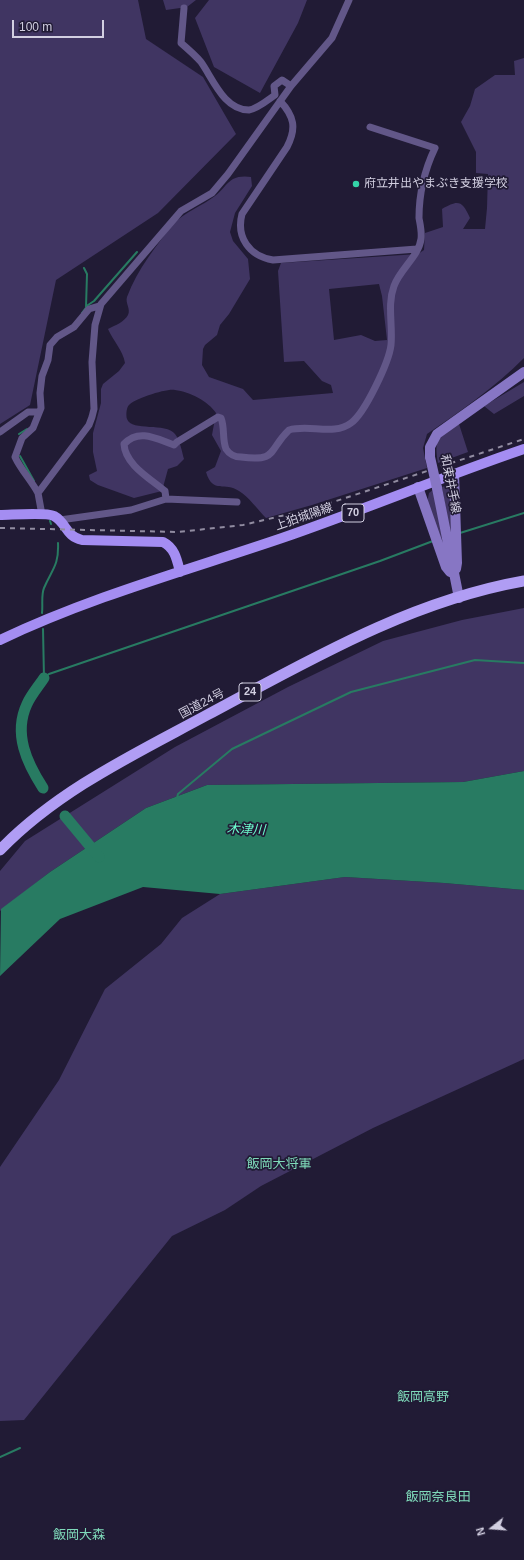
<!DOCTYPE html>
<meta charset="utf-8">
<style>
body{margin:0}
#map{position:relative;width:524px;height:1560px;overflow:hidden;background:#211b35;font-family:Arial,sans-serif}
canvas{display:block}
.north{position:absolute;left:472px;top:1508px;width:40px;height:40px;-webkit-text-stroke:3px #211b35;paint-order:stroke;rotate:253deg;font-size:11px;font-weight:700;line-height:16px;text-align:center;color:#d2cfe1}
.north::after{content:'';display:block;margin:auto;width:14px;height:18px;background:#d2cfe1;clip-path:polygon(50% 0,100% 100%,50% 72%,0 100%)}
.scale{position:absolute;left:12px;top:20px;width:92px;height:18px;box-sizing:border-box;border:2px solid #d2cfe1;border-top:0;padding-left:5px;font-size:12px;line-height:14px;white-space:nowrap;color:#d2cfe1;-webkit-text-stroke:3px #211b35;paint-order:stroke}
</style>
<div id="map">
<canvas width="524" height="1560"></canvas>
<div class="north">N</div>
<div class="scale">100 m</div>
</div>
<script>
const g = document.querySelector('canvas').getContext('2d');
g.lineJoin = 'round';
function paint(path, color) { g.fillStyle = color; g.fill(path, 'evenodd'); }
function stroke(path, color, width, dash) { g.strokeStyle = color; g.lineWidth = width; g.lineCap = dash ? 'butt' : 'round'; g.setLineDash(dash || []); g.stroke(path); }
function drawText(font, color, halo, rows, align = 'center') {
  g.font = font + ' Arial,"Noto Sans JP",sans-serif'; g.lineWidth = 3.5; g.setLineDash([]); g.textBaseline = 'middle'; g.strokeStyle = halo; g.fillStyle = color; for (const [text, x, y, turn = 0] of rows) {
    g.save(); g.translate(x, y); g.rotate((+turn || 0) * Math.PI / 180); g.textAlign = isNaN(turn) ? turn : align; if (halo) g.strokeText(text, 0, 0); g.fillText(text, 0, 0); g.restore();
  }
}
paint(new Path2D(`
 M0 0H138L146 39 203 77 236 134 158 213 56 280 30 405 0 424Z
 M163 0H196L187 7 166 10Z
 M209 0H307L298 23 260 93 214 67 195 18Z
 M524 58V358C495 387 461 411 427 434L423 448 427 468 312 505 266 518C257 509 249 497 239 491 225 481 213 495 206 472L215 467 221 451 212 435 216 413C208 401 190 392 175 390 167 388 134 399 129 405 126 408 126 416 127 419 132 432 166 422 175 434 180 440 182 452 184 459L177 466 168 469 162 491 134 498 98 485 90 480 89 475 97 471 93 452V433L101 403V389L103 384 119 371 125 363C123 350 113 341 108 329 116 325 124 322 128 315 131 309 125 303 127 297 138 268 155 248 173 224 185 212 202 206 215 196 222 191 226 183 233 179 238 176 246 176 251 177L252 186 235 213 230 232 233 241 248 259 250 279 229 314 220 325 217 335 205 345 203 349 202 365 209 377 243 389 253 400 333 393 331 385 322 381 304 361 284 362 278 271 281 263 418 254 424 250 425 233 443 227 442 209C458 200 462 200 470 218L463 229H485L487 208 488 174 476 173V152L461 122 470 106 475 89 495 75H515L514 61ZM379 284 382 296 387 340 375 341 361 335 334 340 329 289Z
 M524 382V396L494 414 484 406Z
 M459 424 468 452 438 463C434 439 437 437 459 424Z
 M445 486 451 490V540L442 487Z
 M434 489 448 561 427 503 429 493Z
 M524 608V771L463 782 207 785 146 808 50 872 0 911V871L25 841 175 747 288 687 383 641 462 620Z
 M345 877 444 883 524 890V1059L373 1128 261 1186 225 1210 172 1236 24 1420 0 1421V1167L59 1080 105 989 161 944 182 918 220 894Z`), '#403562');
paint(new Path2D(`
 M524 771V890L444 883 345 877 220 894 143 887 60 919 0 976 1 909 50 872 146 808 207 785 463 782Z`), '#287b62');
stroke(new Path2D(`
 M84 268 87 274 86 307
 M82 313 88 305 94 301 137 252
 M19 434 27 429
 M20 456 34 481
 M50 521 51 524
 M460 533 524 513
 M42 613C43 606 41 595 44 588 52 569 59 566 58 543
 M43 629 44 678
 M44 678 49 674 380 561 433 541
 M177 798 178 794 232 749 351 692 475 660 524 663
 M0 1457 20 1448`), '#287b62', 2);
stroke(new Path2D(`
 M43 788C27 763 13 734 27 704 31 695 38 687 44 678
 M65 816 99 857`), '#287b62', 11);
stroke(new Path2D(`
 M184 8 181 43C188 49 195 55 201 62 213 79 224 110 249 110 257 109 268 100 275 95L274 86 282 80 291 86
 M280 101C294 116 297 128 287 147L242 214C236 237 249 256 273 260L417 249
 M0 432 28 412H39
 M38 493C31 480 21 470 15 457L22 438 33 428 41 408 40 393 42 376 48 360 50 345 57 337 74 327 89 309 99 306
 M166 499 165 491C151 479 125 465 124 444 139 428 157 439 174 445L177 442 218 417 221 418C225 428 222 439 226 449 229 454 235 457 241 457 278 462 268 450 289 430 309 424 334 436 351 423 365 413 389 362 391 345 393 325 387 305 394 286 400 269 419 256 421 239 422 232 420 224 419 218 419 192 424 171 435 148L370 127
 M42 515 38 493 89 425 92 417 94 409 92 362 95 325 101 304 181 211 212 193 228 174 291 86 332 38 349 0
 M60 520 131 510 166 499 237 502`), '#625788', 7);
stroke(new Path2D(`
 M430 457V447L437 434 524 372
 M454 474 457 563 456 569
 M418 487 446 567 450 572
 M437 488 459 598`), '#8776c4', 10);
stroke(new Path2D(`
 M0 515C11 515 46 512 54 516 67 523 65 536 82 540L163 542C175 548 177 560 180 572
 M0 640C90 597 188 570 282 538 363 510 442 477 524 449`), '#a48df2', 10);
stroke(new Path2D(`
 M0 850C58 790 135 754 207 715 308 661 410 601 524 581`), '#b09df4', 11);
stroke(new Path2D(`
 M0 528 178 532 243 525 315 508 524 439`), '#918ca1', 2, [5, 5]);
stroke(new Path2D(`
 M430 457 437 488`), '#8776c4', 10);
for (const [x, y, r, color] of [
 [356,184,4,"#34d4a8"]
]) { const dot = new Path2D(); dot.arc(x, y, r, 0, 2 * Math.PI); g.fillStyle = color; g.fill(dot); stroke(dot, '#211b35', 1.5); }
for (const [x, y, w] of [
 [353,513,22],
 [250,692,22]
]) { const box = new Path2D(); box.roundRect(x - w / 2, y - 9, w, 18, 3); g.fillStyle = '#211b35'; g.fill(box); stroke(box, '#d2cfe1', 1); }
drawText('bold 11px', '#d2cfe1', null, [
 ["70",353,513],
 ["24",250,692]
]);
drawText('12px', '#d2cfe1', '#211b35', [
 ["府立井出やまぶき支援学校",364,184]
], 'left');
drawText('12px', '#d2cfe1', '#211b35', [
 ["和束井手線",450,484,79],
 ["上狛城陽線",304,517,-19],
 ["国道24号",202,704,-28]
]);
drawText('italic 13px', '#6dfecf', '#211b35', [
 ["木津川",246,830,2]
]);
drawText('13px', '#7fdaba', '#211b35', [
 ["飯岡大将軍",279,1164],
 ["飯岡高野",423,1397],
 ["飯岡奈良田",438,1497],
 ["飯岡大森",79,1535]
]);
</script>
